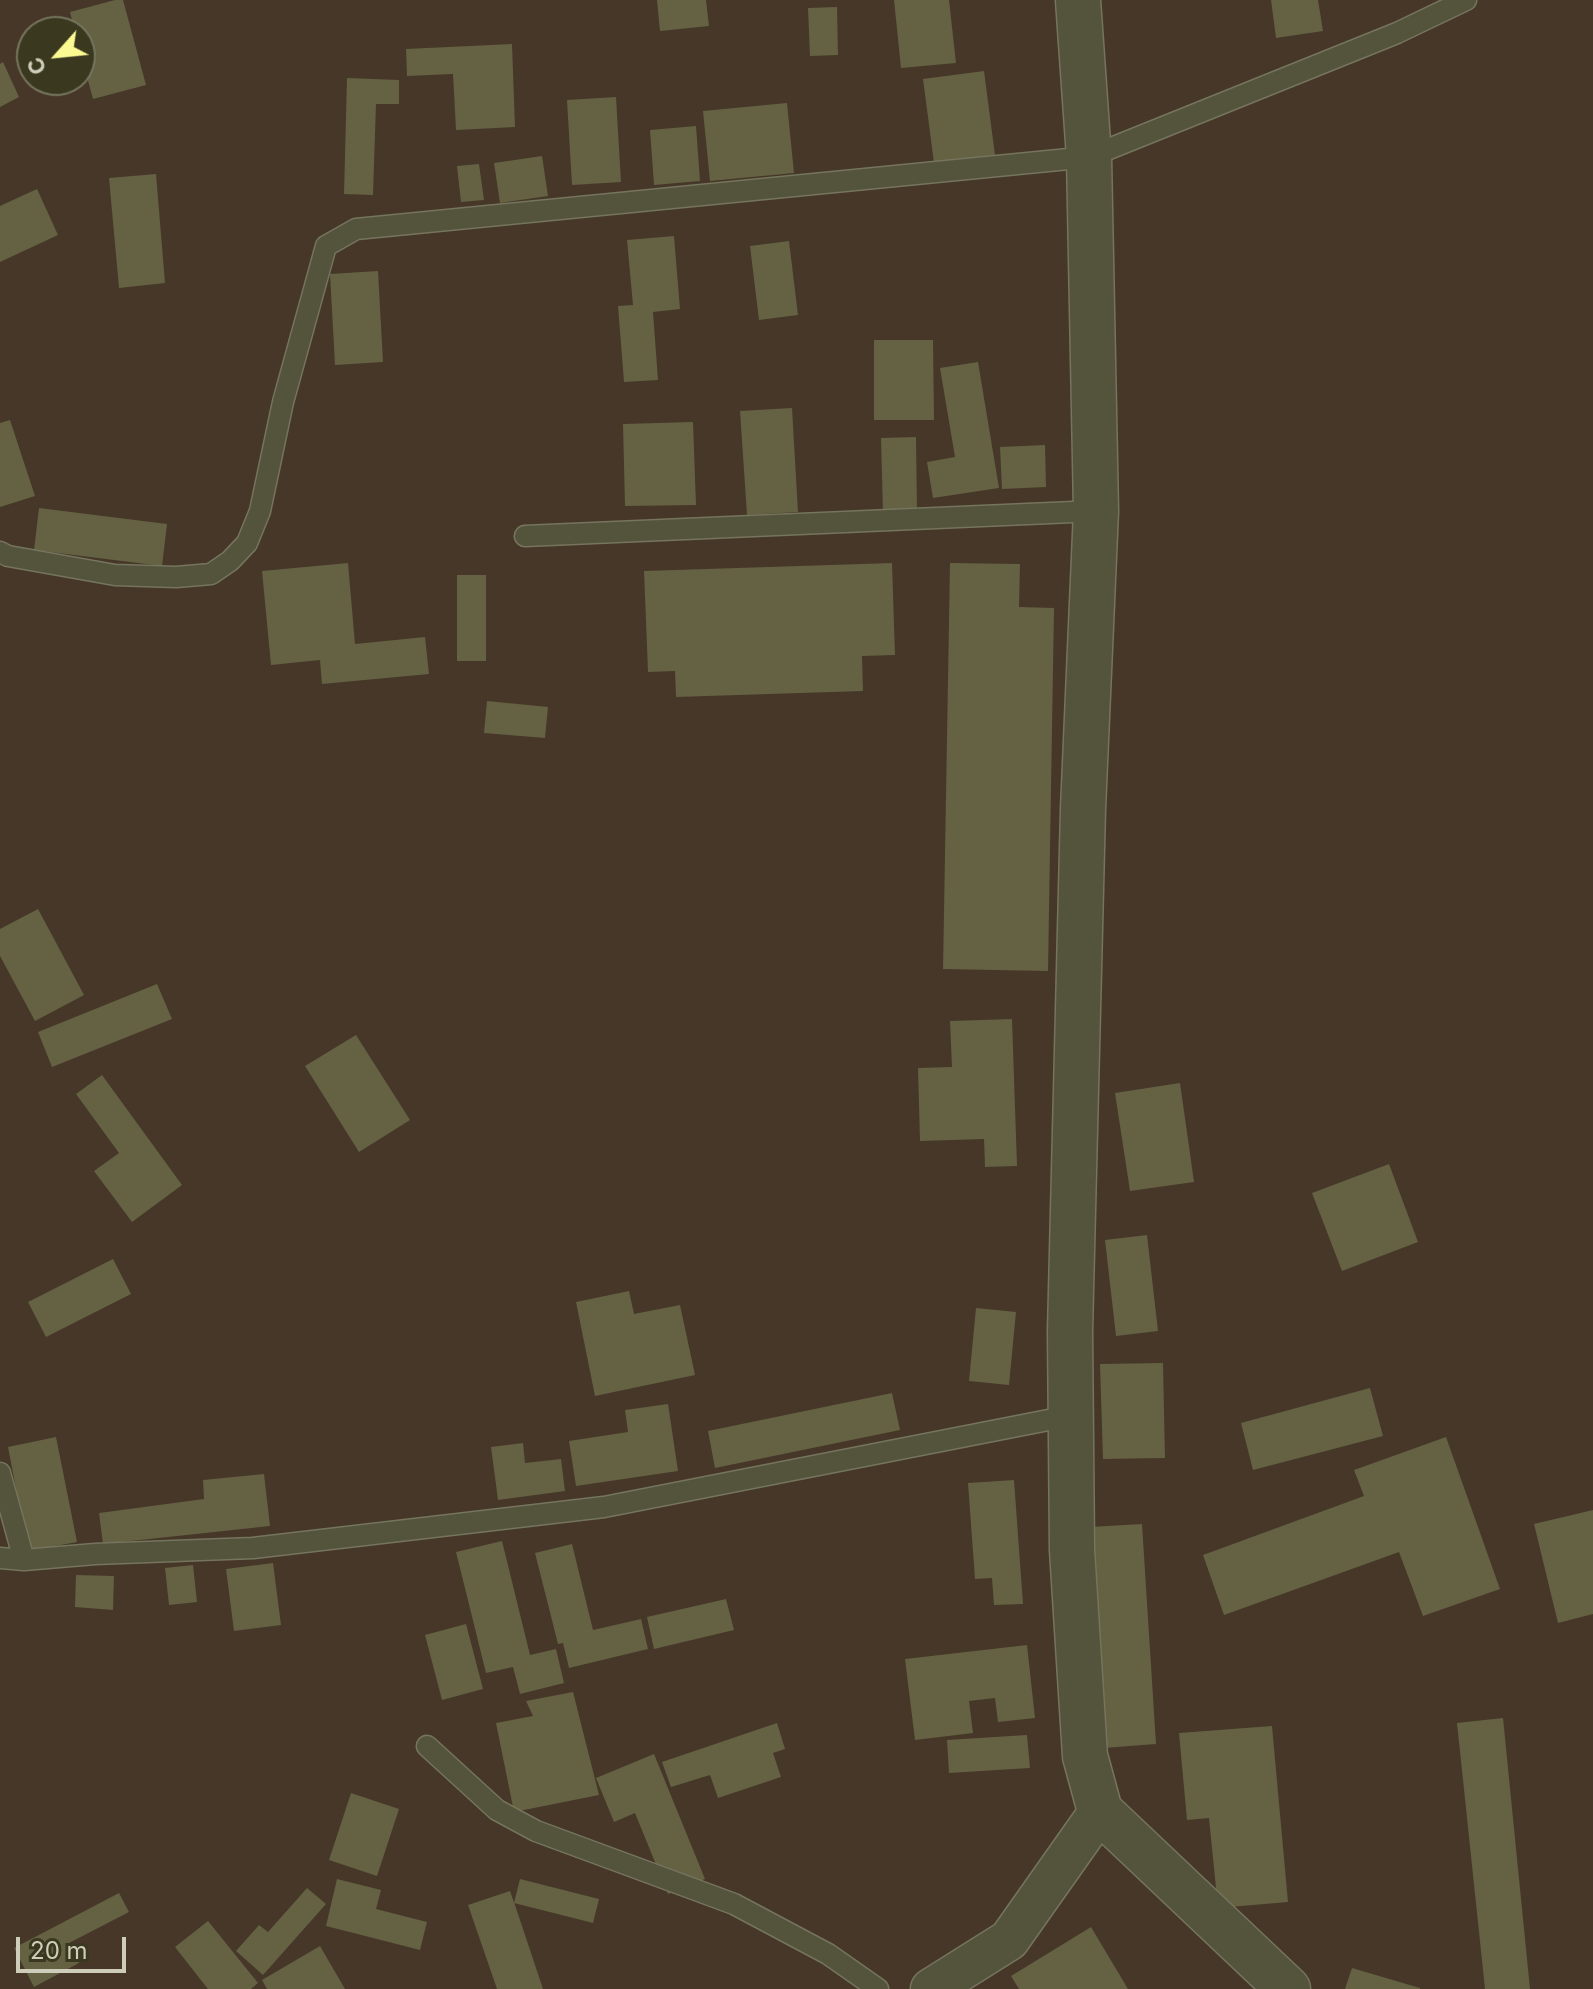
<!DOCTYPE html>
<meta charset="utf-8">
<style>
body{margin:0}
#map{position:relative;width:1593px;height:1989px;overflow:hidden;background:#454327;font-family:Inter,sans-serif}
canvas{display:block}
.north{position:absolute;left:16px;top:16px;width:80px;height:80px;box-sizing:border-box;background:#3a3920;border:2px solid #75745d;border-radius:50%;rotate:243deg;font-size:22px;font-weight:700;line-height:32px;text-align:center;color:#cecdb9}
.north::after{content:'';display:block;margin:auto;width:28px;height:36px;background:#fbf991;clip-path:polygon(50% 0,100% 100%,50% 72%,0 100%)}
.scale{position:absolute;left:16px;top:1937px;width:110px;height:36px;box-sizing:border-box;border:4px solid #cecdb9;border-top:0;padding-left:10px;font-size:24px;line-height:28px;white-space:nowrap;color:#cecdb9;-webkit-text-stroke:6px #3a3920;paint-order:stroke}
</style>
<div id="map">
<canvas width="1593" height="1989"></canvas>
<div class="north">С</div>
<div class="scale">20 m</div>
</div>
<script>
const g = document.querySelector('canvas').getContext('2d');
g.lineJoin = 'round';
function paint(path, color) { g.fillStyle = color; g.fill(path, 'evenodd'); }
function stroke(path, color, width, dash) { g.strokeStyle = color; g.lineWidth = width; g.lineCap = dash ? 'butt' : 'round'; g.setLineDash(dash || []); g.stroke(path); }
paint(new Path2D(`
 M0 0H1593V1989H0ZM32 32H80V80H32Z`), '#463729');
paint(new Path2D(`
 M115 0H123L146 85 93 99 80 51V32H75L70 12Z
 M657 0H706L709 26 660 31Z
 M894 0H949L956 63 901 68Z
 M1271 0H1318L1323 31 1276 38Z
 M837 7 838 55 810 56 808 8Z
 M512 44 515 127 456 130 453 74 407 76 406 49Z
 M3 62 19 97 0 107V64Z
 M984 71 995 155 934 163 923 79Z
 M347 78 399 80V104H376L373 195 344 194Z
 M616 97 621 182 572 185 567 100Z
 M787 103 794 173 710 181 703 111Z
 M696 126 700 181 654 185 650 130Z
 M542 156 548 196 500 203 494 163Z
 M479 164 484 200 461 202 457 166Z
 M156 174 165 283 119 288 109 178Z
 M37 189 58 235 0 262V206Z
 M674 236 680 309 653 312 658 380 624 382 618 306 633 305 627 240Z
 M789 241 798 315 759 320 750 246Z
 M378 271 383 362 335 365 330 274Z
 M874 340H933L934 420H874Z
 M978 362 999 488 933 498 927 462 955 457 940 368Z
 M792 408 798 512 747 515 740 411Z
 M10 420 35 496 0 507V423Z
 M693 422 696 505 625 506 623 424Z
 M916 437 917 512 883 513 881 438Z
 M1045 445 1046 487 1002 489 1000 447Z
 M39 508 167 524 162 566 34 550Z
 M348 563 355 644 425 637 429 674 322 684 320 660 271 665 262 571Z
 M892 563 895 655 862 656 863 691 676 697 675 671 648 672 644 571Z
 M950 563 1020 564 1019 607 1054 608 1048 971 943 969Z
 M457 575H486V661H457Z
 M487 701 548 707 545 738 484 733Z
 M38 909 84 995 35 1021 0 956V929Z
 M157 984 172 1019 52 1067 38 1032Z
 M1012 1019 1017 1166 985 1167 984 1139 920 1141 918 1068 952 1067 950 1021Z
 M356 1035 410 1120 359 1152 305 1066Z
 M102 1075 182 1185 132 1222 94 1171 119 1153 76 1094Z
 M1180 1083 1194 1182 1130 1191 1115 1093Z
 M1389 1164 1418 1242 1342 1271 1312 1193Z
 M1147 1235 1158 1331 1116 1336 1105 1240Z
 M113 1259 131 1294 46 1337 28 1302Z
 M629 1291 634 1314 680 1305 695 1375 595 1396 576 1302Z
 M976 1308 1016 1312 1009 1385 969 1381Z
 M1163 1363 1165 1458 1103 1459 1100 1364Z
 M1370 1388 1383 1436 1253 1470 1241 1423Z
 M892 1393 900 1430 715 1468 708 1431Z
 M668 1404 678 1471 576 1486 569 1441 628 1432 625 1410Z
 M56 1437 77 1542 28 1551 8 1447Z
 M1446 1437 1500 1589 1423 1616 1399 1552 1224 1615 1203 1555 1364 1496 1354 1470Z
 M523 1443 525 1463 561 1459 565 1491 498 1500 491 1447Z
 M264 1474 270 1526 103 1544 99 1513 204 1499 203 1480Z
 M1014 1480 1023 1604 994 1605 992 1578 975 1579 968 1483Z
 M1593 1510V1614L1558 1623 1534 1524Z
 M1142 1524 1156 1744 1104 1748 1090 1527Z
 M502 1541 530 1655 556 1649 564 1683 520 1694 513 1667 486 1673 456 1552Z
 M572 1544 593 1630 641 1619 648 1649 569 1668 563 1643 558 1644 535 1553Z
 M273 1563 281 1625 234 1631 226 1569Z
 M193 1565 197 1602 169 1605 165 1568Z
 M76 1575 114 1576 113 1610 75 1607Z
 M726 1599 734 1630 654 1649 647 1617Z
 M466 1624 483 1689 442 1700 425 1635Z
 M1027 1645 1035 1718 998 1722 995 1698 969 1701 973 1733 915 1740 905 1659Z
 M573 1692 599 1795 514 1812 496 1723 533 1716 526 1701Z
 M1503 1718 1530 1989H1485L1457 1723Z
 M777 1723 785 1749 773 1753 781 1777 718 1798 710 1775 671 1787 662 1762Z
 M1272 1726 1288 1902 1218 1908 1209 1818 1187 1820 1179 1733Z
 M1027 1735 1030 1768 949 1773 947 1740Z
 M654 1754 705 1879 668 1894 635 1813 614 1822 596 1778Z
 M351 1793 399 1809 377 1876 329 1860Z
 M337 1879 381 1890 376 1909 427 1922 420 1950 326 1926Z
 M520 1879 599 1899 593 1923 514 1903Z
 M307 1888 326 1904 263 1975 236 1951 259 1925 268 1932Z
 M510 1891 516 1908 543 1989H497L468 1905Z
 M119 1893 129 1912 69 1943 79 1963 34 1987 14 1948Z
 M208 1921 258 1983 251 1989H208L175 1947Z
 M1091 1927 1128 1989H1019L1011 1976Z
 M320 1946 345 1989H267L262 1980Z
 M1352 1968 1420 1988V1989H1345Z`), '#646243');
const service = new Path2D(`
 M525 536 1096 511
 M0 552 8 556 115 575 176 577 211 574 230 561 247 543 260 511 283 402 326 246 356 229 1089 157 1397 33 1466 0
 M0 1473 24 1560
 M0 1558 24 1560 95 1554 253 1548 604 1507 1069 1416
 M427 1746 497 1810 536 1831 734 1904 828 1954 878 1989`);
const minor = new Path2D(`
 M931 1989 1009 1940 1100 1811`);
const tertiary = new Path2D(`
 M1078 0 1089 157 1096 511 1083 809 1070 1331 1072 1550 1085 1756 1100 1811 1288 1989`);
stroke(service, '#75745d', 23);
stroke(minor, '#75745d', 43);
stroke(tertiary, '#75745d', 47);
stroke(service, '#54533c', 20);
stroke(minor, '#54533c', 40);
stroke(tertiary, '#54533c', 44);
</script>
